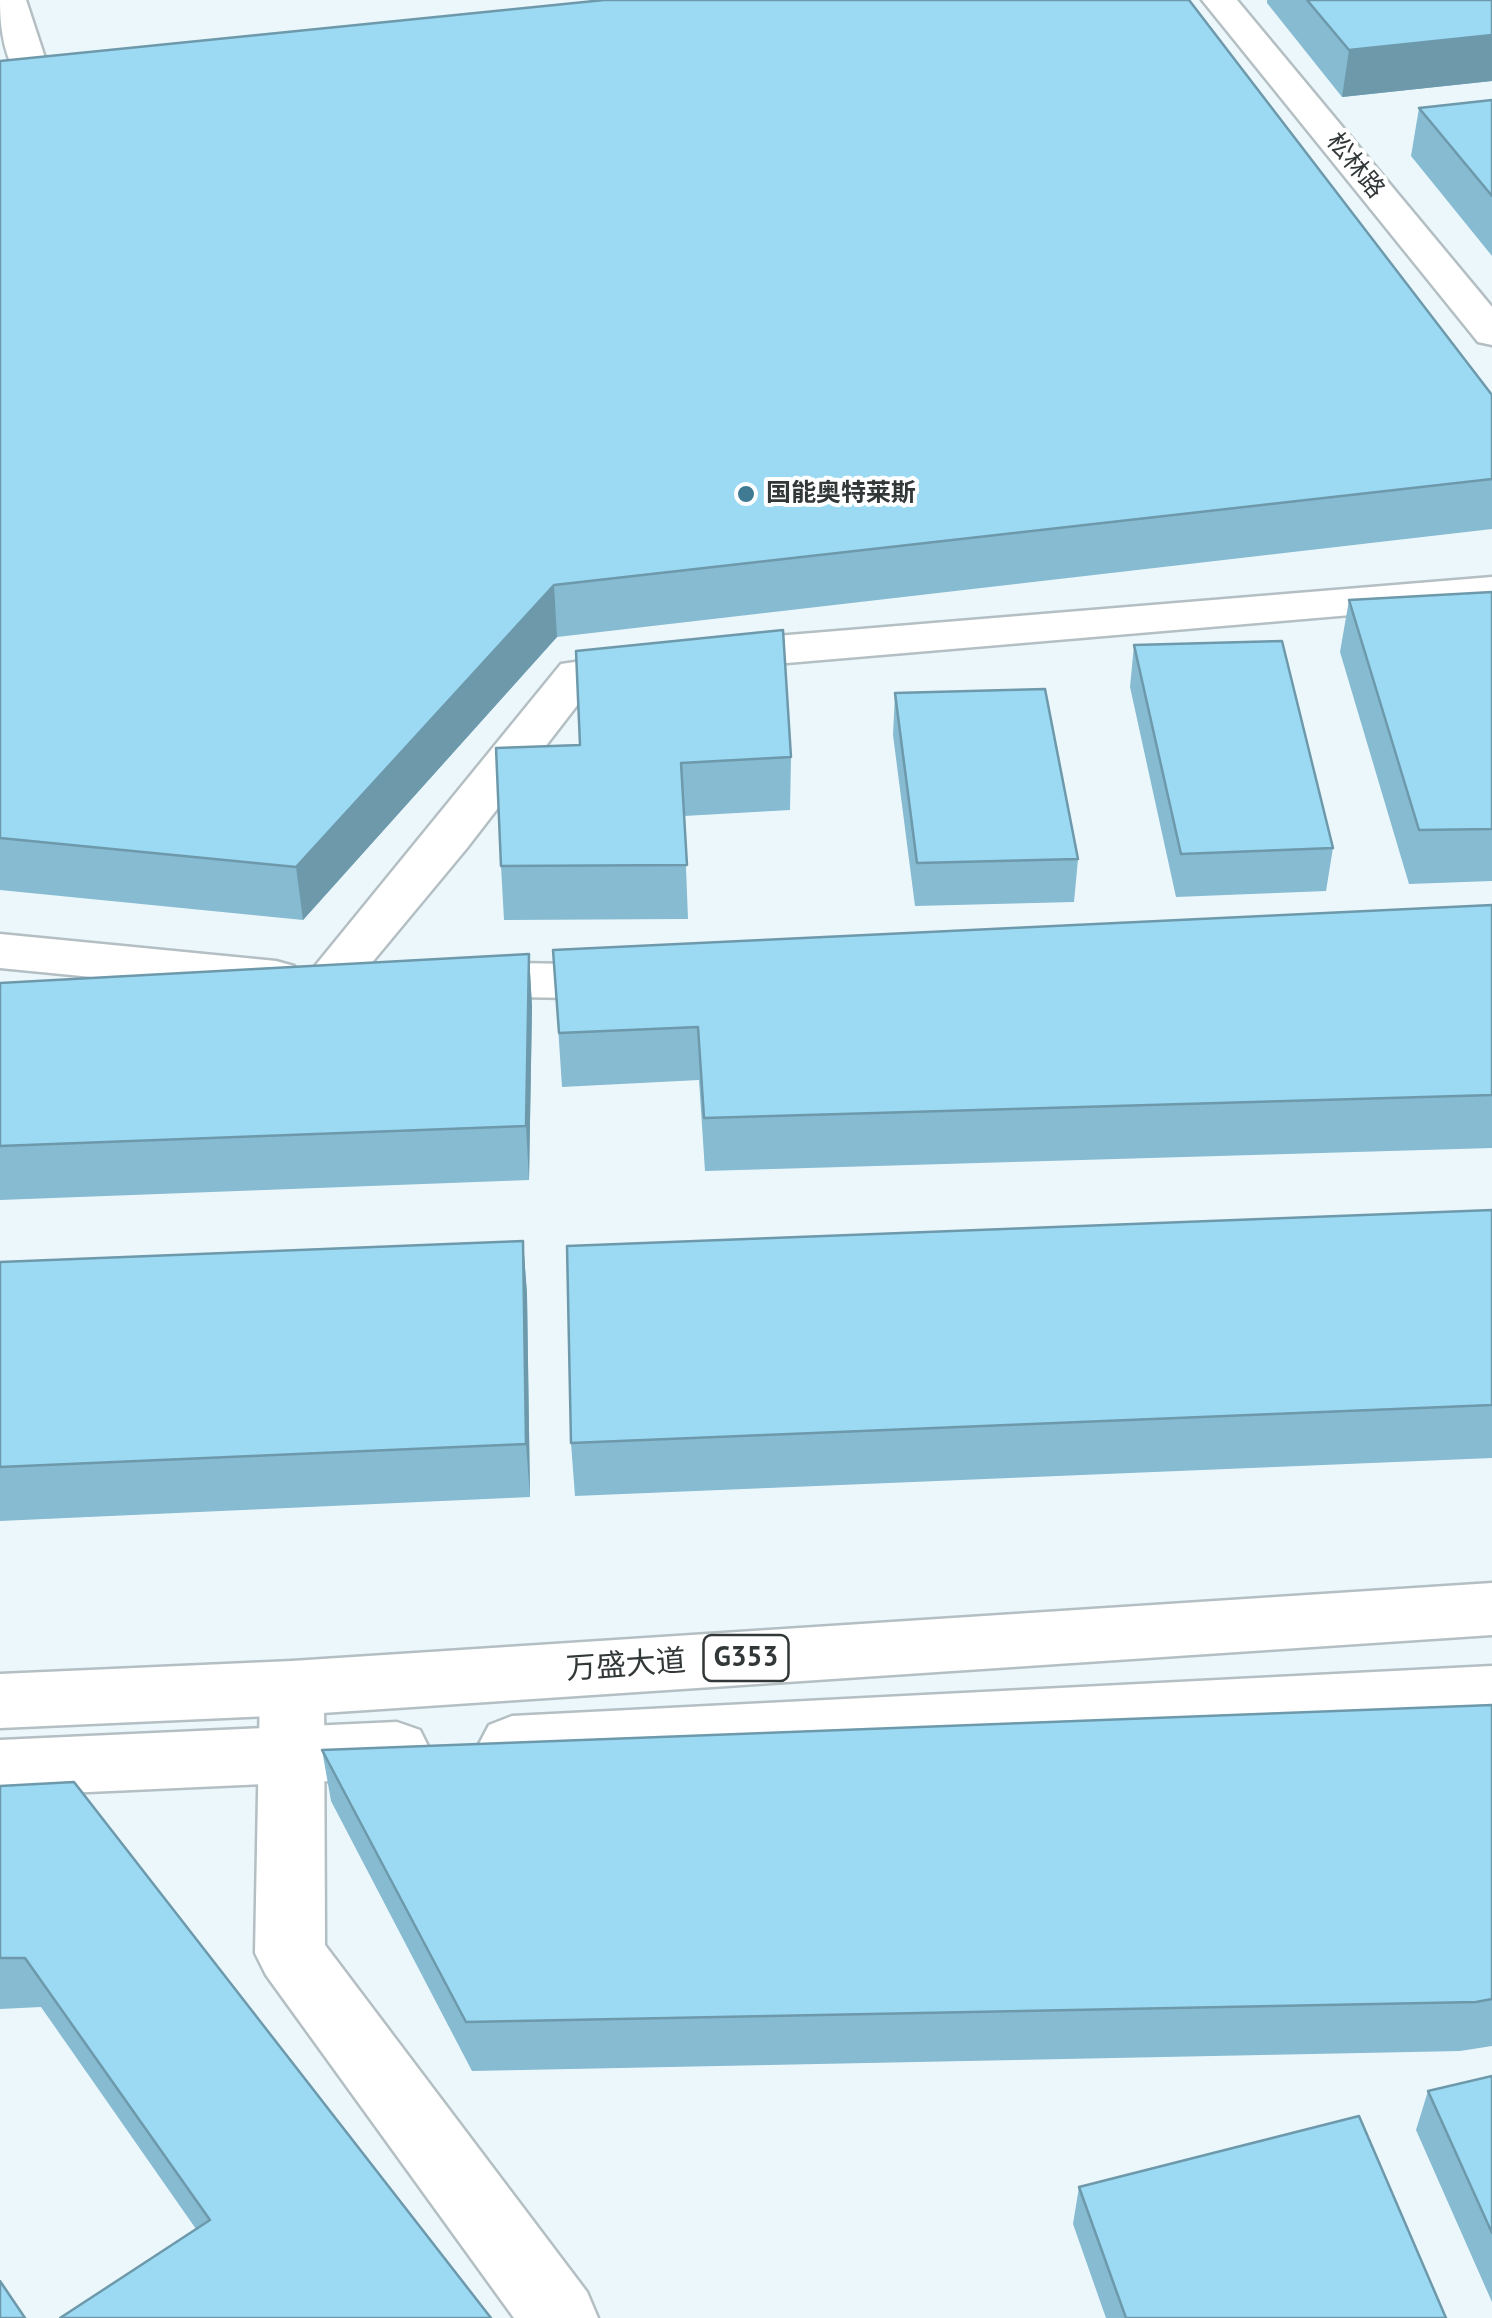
<!DOCTYPE html>
<meta charset="utf-8">
<style>
body{margin:0}
canvas{display:block;background:#ecf7fc}
</style>
<canvas width="1492" height="2318"></canvas>
<script>
const g = document.querySelector('canvas').getContext('2d');
g.lineJoin = 'round';
function stroke(path, color, width, dash) { g.strokeStyle = color; g.lineWidth = width; g.lineCap = dash ? 'butt' : 'round'; g.setLineDash(dash || []); g.stroke(path); }
function paint(path, color) { g.fillStyle = color; g.fill(path, 'evenodd'); }
function drawText(font, color, halo, rows, align = 'center') {
  g.font = font + ' "PT Sans","Noto Sans SC",sans-serif'; g.lineWidth = 8; g.setLineDash([]); g.textBaseline = 'middle'; g.strokeStyle = halo; g.fillStyle = color; for (const [text, x, y, turn = 0] of rows) {
    g.save(); g.translate(x, y); g.rotate((+turn || 0) * Math.PI / 180); g.textAlign = isNaN(turn) ? turn : align; if (halo) g.strokeText(text, 0, 0); g.fillText(text, 0, 0); g.restore();
  }
}
const minor = new Path2D(`
 M0 0H26L48 67 43 75 30 78 17 75C3 53 0 25 0 0Z
 M1202 0H1237L1492 307V345L1478 342Z
 M1492 577V603L728 668 592 686 467 848 350 989 332 994 314 989 306 977 561 664 728 640Z
 M0 934 276 961 294 966 302 978 294 990 276 995 0 968Z
 M457 962 631 965 649 970 657 982 649 994 631 999 457 996 439 991 431 979 439 967Z
 M292 1661 315 1669 324 1688 325 1945 587 2292 598 2318H514L266 1975 255 1953 260 1688 269 1669Z`);
const highway = new Path2D(`
 M1492 1583V1635L292 1715 0 1728V1674L292 1661Z
 M1492 1666V1720L512 1772 489 1763 479 1744 489 1725 512 1716Z
 M397 1722 420 1730 430 1750 420 1770 397 1778 0 1796V1740Z`);
stroke(minor, '#b4bfc3', 5);
stroke(highway, '#b4bfc3', 5);
paint(minor, '#fff');
paint(highway, '#fff');
paint(new Path2D(`
 M1267 0H1492V81L1342 97 1267 3Z
 M0 61 1492 395V529L557 637 303 920 0 890Z
 M1492 100V256L1411 156 1419 108Z
 M1492 592V881L1409 884 1340 652 1349 600Z
 M1134 645 1333 848 1326 891 1176 897 1130 687Z
 M895 693 1078 859 1074 902 915 906 893 735Z
 M496 748 791 757 790 810 684 816 688 919 504 920 501 866Z
 M1492 905V1148L705 1171 699 1080 562 1087 553 950Z
 M529 954 532 1007 529 1180 0 1200V983Z
 M1492 1210V1458L575 1496 571 1443Z
 M523 1241 527 1294 530 1497 0 1521V1262Z
 M1492 1705V2046L1460 2051 472 2071 331 1801 322 1750Z
 M0 1786 491 2318 196 2229 41 2007 0 2009Z
 M1492 2076V2302L1416 2130 1428 2091Z
 M1079 2187 1446 2318H1106L1073 2224Z`), '#86bbd2');
paint(new Path2D(`
 M1492 35V81L1342 97 1349 50Z
 M554 585 557 637 303 920 296 867Z
 M529 954 532 1007 529 1180 526 1126Z
 M523 1241 527 1294 530 1497 526 1444Z`), '#6d99ab');
const building = new Path2D(`
 M604 0H1189L1492 395V479L554 585 296 867 0 838V61Z
 M1307 0H1492V35L1349 50Z
 M1492 100V196L1419 108Z
 M1492 592V829L1419 830 1349 600Z
 M783 630 791 757 681 763 687 865 501 866 496 748 580 745 576 651Z
 M1282 641 1333 848 1181 854 1134 645Z
 M1045 689 1078 859 917 863 895 693Z
 M1492 905V1095L704 1118 698 1027 559 1033 553 950Z
 M529 954 526 1126 0 1146V983Z
 M1492 1210V1405L571 1443 567 1246Z
 M523 1241 526 1444 0 1467V1262Z
 M1492 1705V1999L1476 2002 466 2022 322 1750Z
 M74 1782 491 2318H60L210 2220 25 1958H0V1786Z
 M1492 2076V2233L1428 2091Z
 M1359 2116 1446 2318H1126L1079 2187Z
 M0 2281 25 2318H0Z`);
paint(building, '#9cdaf4');
stroke(building, '#6d99ab', 2.5);
for (const [x, y, r, color] of [
 [746,494,10,"#3f7a92"]
]) { const dot = new Path2D(); dot.arc(x, y, r, 0, 2 * Math.PI); g.fillStyle = color; g.fill(dot); stroke(dot, '#fff', 4); }
drawText('25px', '#323738', '#fff', [
 ["松林路",1355,166,51]
]);
drawText('bold 25px', '#323738', '#fff', [
 ["国能奥特莱斯",766,494]
], 'left');
for (const [x, y, w] of [
 [746,1658,85]
]) { const box = new Path2D(); box.roundRect(x - w / 2, y - 23, w, 46, 8); g.fillStyle = '#fff'; g.fill(box); stroke(box, '#323738', 2.5); }
drawText('bold 28px', '#323738', null, [
 ["G353",746,1658]
]);
drawText('30px', '#323738', '#fff', [
 ["万盛大道",626,1666,-4]
]);
</script>
